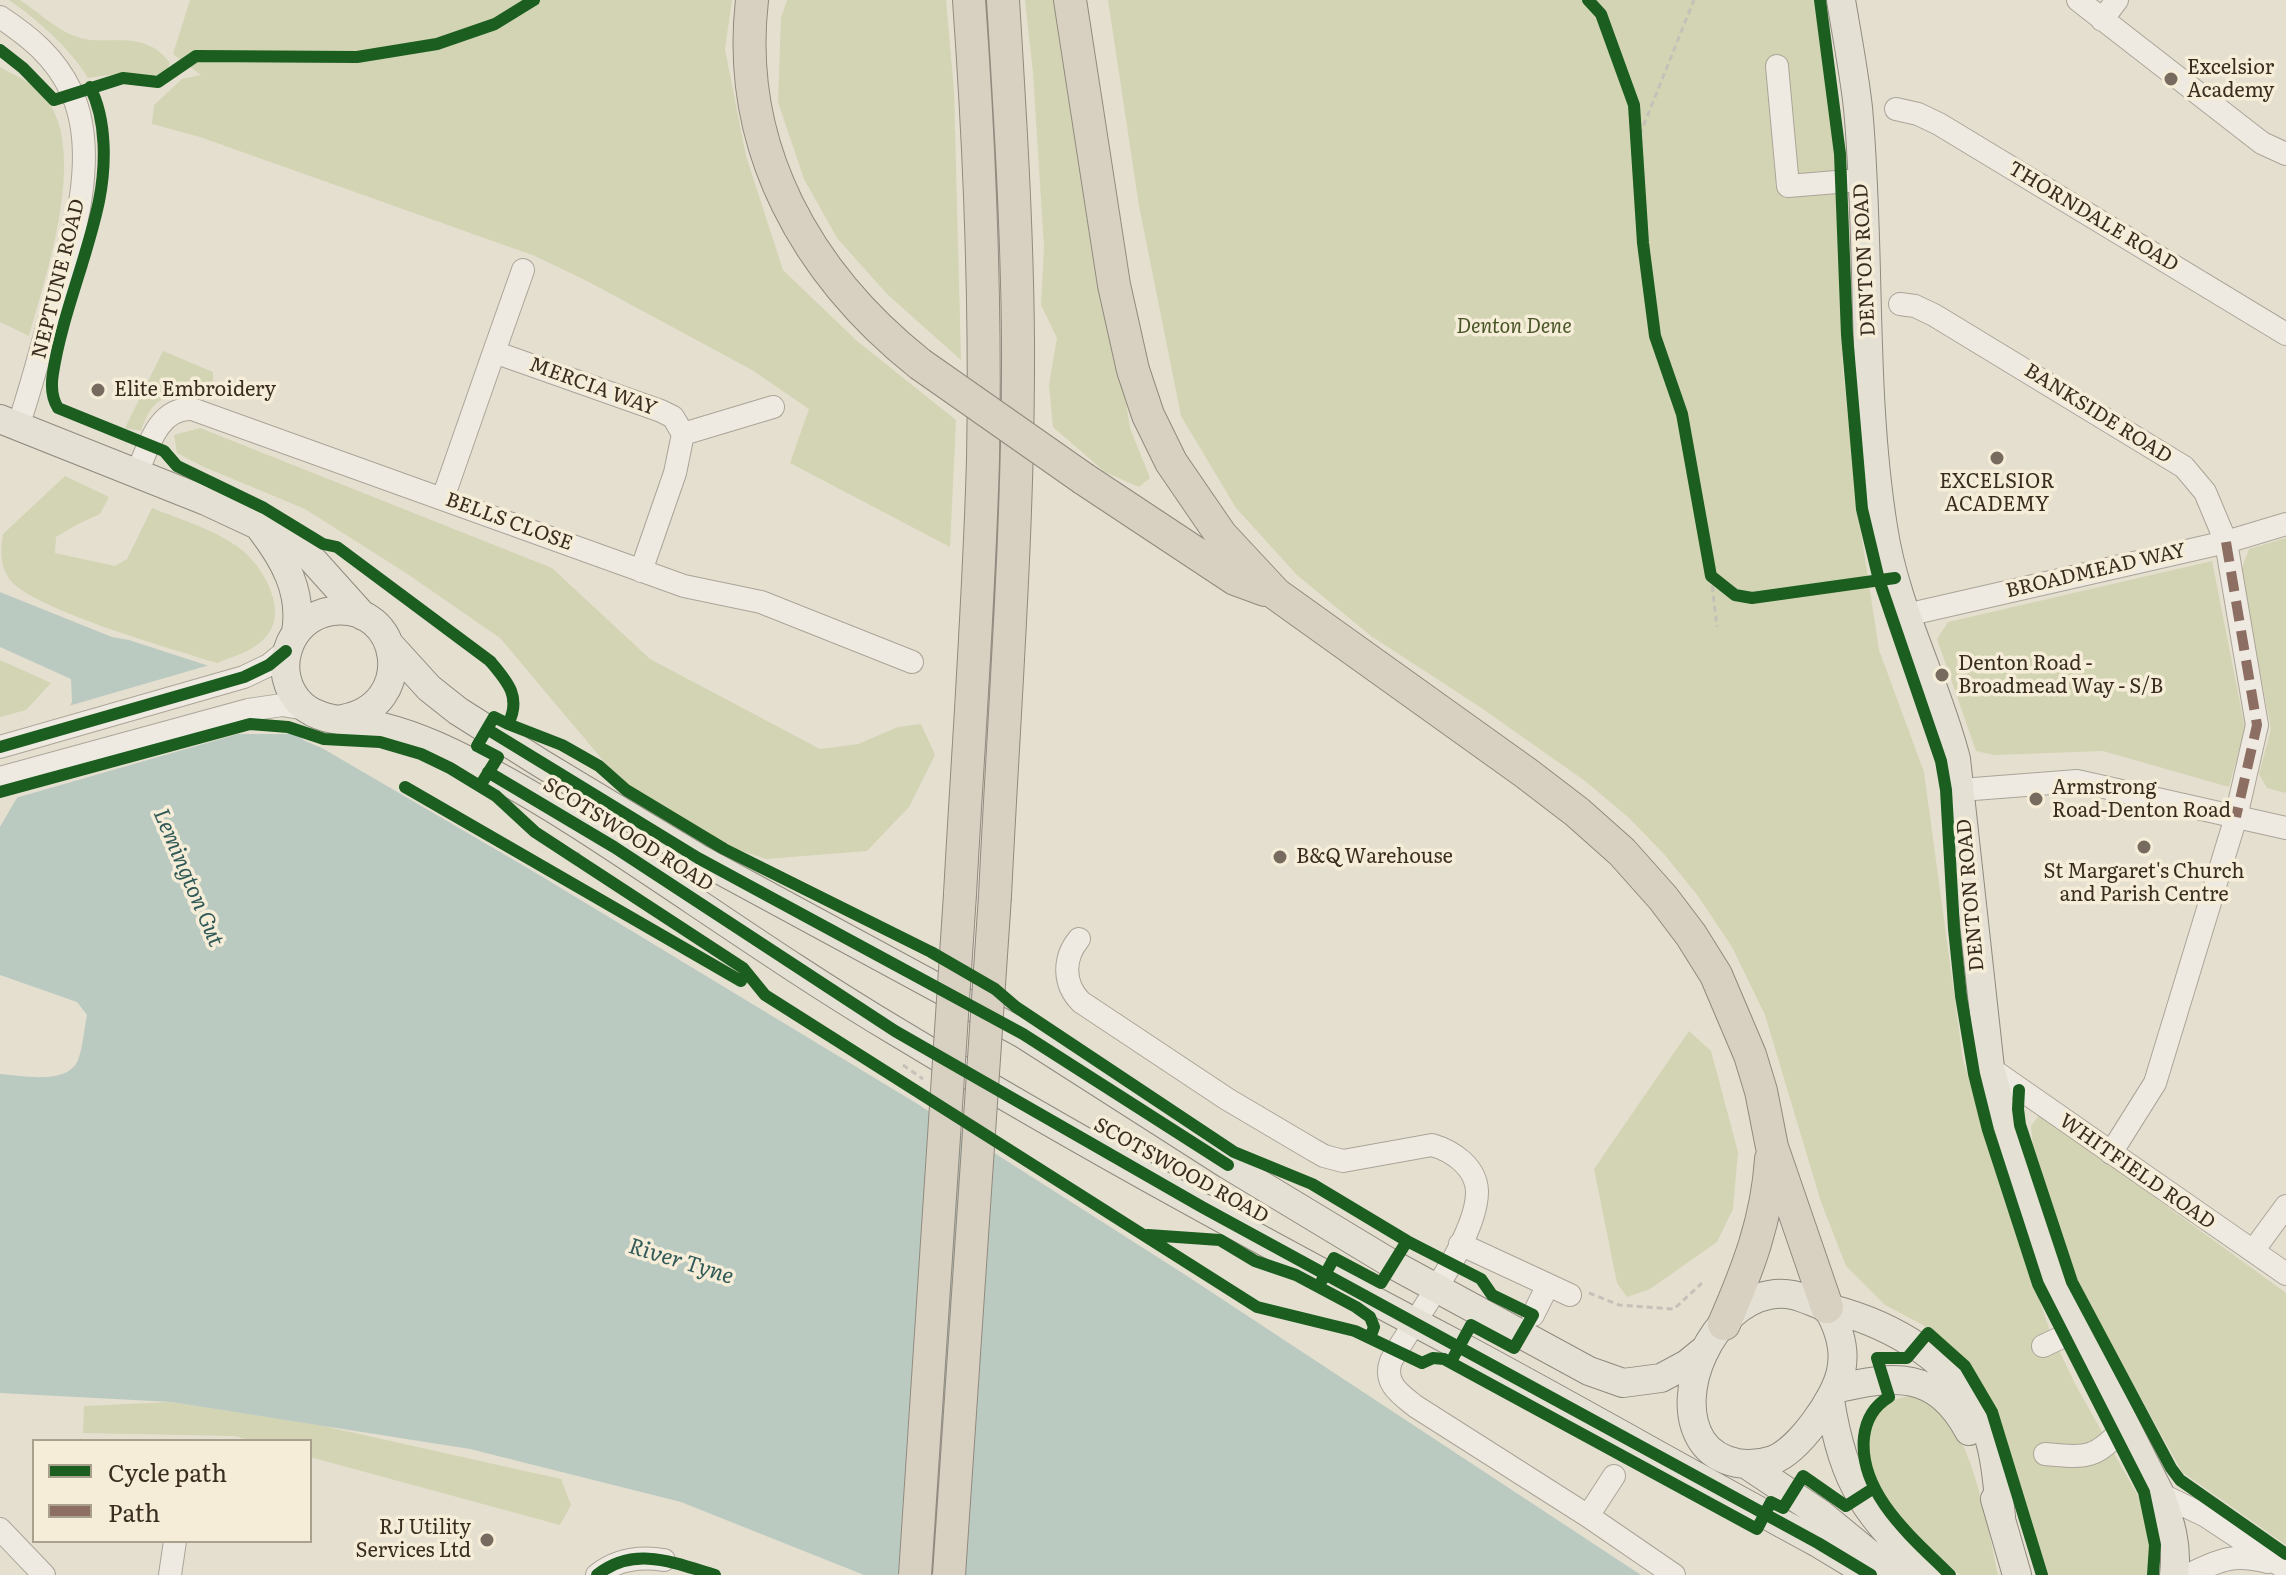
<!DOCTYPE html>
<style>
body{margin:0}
#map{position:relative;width:2286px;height:1575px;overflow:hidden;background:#e5dfd0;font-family:Literata,serif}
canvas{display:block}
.legend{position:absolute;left:32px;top:1439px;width:280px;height:104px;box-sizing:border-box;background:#f5edd7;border:2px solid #aaa08e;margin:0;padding:10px 14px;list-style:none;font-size:24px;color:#3a2d20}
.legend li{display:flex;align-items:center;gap:16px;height:40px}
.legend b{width:40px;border:2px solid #aaa08e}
</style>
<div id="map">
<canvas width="2286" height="1575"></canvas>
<ul class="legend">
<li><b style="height:10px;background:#1b5e20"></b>Cycle path</li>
<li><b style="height:10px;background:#8d6e63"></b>Path</li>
</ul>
</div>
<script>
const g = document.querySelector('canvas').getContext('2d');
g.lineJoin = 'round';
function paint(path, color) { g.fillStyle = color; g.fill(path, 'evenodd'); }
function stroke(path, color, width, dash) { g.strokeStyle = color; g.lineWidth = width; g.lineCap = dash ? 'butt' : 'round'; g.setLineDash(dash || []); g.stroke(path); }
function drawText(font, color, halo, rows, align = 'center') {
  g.font = font + ' Literata,serif'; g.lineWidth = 7; g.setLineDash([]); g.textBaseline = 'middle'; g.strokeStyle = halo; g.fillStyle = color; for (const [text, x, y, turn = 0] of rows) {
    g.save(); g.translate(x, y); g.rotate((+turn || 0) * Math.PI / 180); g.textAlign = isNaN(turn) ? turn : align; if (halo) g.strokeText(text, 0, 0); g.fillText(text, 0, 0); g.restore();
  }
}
paint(new Path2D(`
 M9 0H20C37 11 53 27 72 35 105 50 141 25 170 63L166 73 149 77 123 73 88 78C69 47 39 21 9 0Z
 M190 0H732L725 49 746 156 783 270 857 341 956 420 950 547 790 463 809 409 752 370 587 281 535 256 200 137 152 124 154 105 182 79 201 75 173 54Z
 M787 0H946L954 90 961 360 887 294 837 238 804 179 778 102 781 18Z
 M1025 0H1062L1130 428 1150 478 1139 487 1105 472 1053 427 1049 385 1057 338 1041 305 1044 247 1033 73Z
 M1108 0H1816L1831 106 1838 215 1843 372 1860 526 1879 650 1924 772 1963 1060 2009 1211 2050 1331 2075 1384 2146 1510C2151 1533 2155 1553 2149 1575H2045L2003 1429 1989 1395 1969 1365 1944 1341 1923 1325 1885 1305 1846 1266 1821 1202 1765 1015 1732 947 1698 896 1664 854 1628 817 1585 781 1480 707 1371 636 1297 575 1236 508 1181 416 1139 206Z
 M0 67C12 74 27 80 37 89 94 137 46 275 29 336L0 322Z
 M163 351 213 372V388L205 396C170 396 154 391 141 431L125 428Z
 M200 428 552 568 650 659 820 749 858 744 898 727 921 724 935 755 909 807 867 851 766 859 721 844 623 784 500 638 406 573 305 509 204 467 177 453 174 435Z
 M65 476 109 497 100 514 76 525 56 537 55 553 115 566 127 559 152 508C181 520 217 530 242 550 266 570 291 616 262 641 250 652 232 657 217 663 176 650 34 610 10 580 0 566 0 551 3 534Z
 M2286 538V793L2267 788 2259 774 2271 729 2241 571 2249 549Z
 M2212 561 2245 728 2229 787 2103 751 1994 755 1976 751 1937 639 1948 622Z
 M0 660 51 683 26 710 0 717Z
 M1689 1031 1711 1051 1738 1152 1733 1209 1717 1242 1650 1289 1627 1297 1617 1283 1594 1169Z
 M2040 1114 2286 1293V1545L2182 1472 2081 1290 2033 1147 2031 1126Z
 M1912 1396C1926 1401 1938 1409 1948 1420 1974 1450 1990 1535 1998 1575H1960C1922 1540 1855 1485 1871 1427 1877 1406 1892 1398 1912 1396Z
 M171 1402 319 1425 561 1479 571 1505 560 1525 310 1457V1441H252L235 1436 83 1433 84 1406Z`), '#d3d4b3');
paint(new Path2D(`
 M0 592 112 637 129 640 209 666 305 741 322 748 531 870 916 1103 1184 1274 1641 1575H864L681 1502 470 1449 171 1402 0 1393V1074C21 1075 67 1086 78 1060 83 1047 84 1029 87 1015L77 1002 0 975V827L72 702 71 679 0 647Z`), '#bbcac1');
paint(new Path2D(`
 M213 664 287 722 290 734H238L12 799 65 707Z`), '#e5dfd0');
const minor = new Path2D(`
 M2078 0 2262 143 2286 154
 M0 17C30 37 55 57 71 91 104 161 66 263 46 332 37 363 29 395 18 426
 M2102 20 2117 0
 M1777 66 1788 186 1861 180
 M1896 109 1918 114 1939 124 2286 334
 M1900 304 1915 306 1934 315 2184 467 2205 492 2226 542 2257 725 2236 817 2155 1083 2111 1153
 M494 352 523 270
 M683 434 773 407
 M137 473C148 448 158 407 192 409L684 586 761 602 912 662
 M443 498 494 352 661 411 673 417 683 434 675 473 641 571
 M1906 615 2226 542 2286 524
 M0 747 244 677 269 665 286 651
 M0 778 248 710 282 705 306 709
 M1961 790 2077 781 2286 828
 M1079 939C1063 958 1063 984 1081 1002L1227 1099 1310 1148 1324 1156 1343 1161 1432 1145C1453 1151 1476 1167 1477 1191 1478 1237 1414 1319 1391 1361 1383 1383 1400 1394 1415 1406L1588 1516 1674 1575
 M1990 1068 2286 1274
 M1460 1244 1570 1295
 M2253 1251 2286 1206
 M1533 1315 1548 1285
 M2043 1346 2077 1330
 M2045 1454C2090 1458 2093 1459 2126 1426
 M2160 1494 2206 1516 2286 1569
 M1588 1516 1614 1476
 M0 1529 44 1575
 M170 1575 175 1541
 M597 1575C617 1559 640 1556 664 1560
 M2188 1575C2220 1560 2232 1553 2268 1562`);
const major = new Path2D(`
 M1841 0C1847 36 1854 72 1858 108 1871 248 1861 389 1883 527 1895 608 1936 681 1956 759L1990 1068 2023 1189 2058 1291 2160 1494C2170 1521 2178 1545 2174 1575
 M0 419 206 501 281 536 310 557 363 616
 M261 529C284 559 303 592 296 632
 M389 644 429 688 458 711 542 764 698 858 1023 1034 1228 1165 1392 1264 1521 1334 1589 1371 1623 1383 1661 1378 1687 1364 1703 1351
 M342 719C418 706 402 602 332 611 288 617 269 674 302 705 322 723 354 720 379 726 399 731 419 738 437 746 517 782 593 833 666 882 742 933 818 985 897 1032 1084 1145 1276 1249 1469 1351 1586 1414 1701 1480 1818 1543L1871 1575
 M1827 1307C1838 1326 1846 1349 1841 1371 1836 1398 1799 1450 1773 1460 1761 1464 1749 1465 1737 1463 1723 1460 1710 1453 1702 1441 1671 1393 1714 1305 1769 1295 1796 1290 1808 1302 1832 1309 1893 1325 1956 1361 1983 1421 1996 1450 1997 1484 2001 1516
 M1835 1389C1894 1375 1936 1370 1969 1431
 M1830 1400C1844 1487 1867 1515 1929 1575
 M1746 1464 1822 1515 1895 1575
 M1995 1499 2017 1575`);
const highway = new Path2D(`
 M752 0C735 148 807 274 920 364
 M1070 0 1114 285 1133 370 1148 415 1171 462 1221 535 1276 594 1526 773 1577 812 1622 852 1663 898 1691 935 1716 975 1750 1055 1761 1091 1772 1147 1827 1307
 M1084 479 1235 579 1265 590
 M960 894C968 749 979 604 983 459 986 306 980 153 969 0
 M995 896C1004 711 1019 525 1018 339 1017 226 1010 113 1003 0
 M1724 1324C1748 1269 1767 1220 1771 1159`);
stroke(minor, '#aba498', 24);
stroke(major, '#908a7f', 30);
stroke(highway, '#908a7f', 34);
stroke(new Path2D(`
 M1636 144 1694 0
 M1711 576 1717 627
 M565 850 580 854
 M903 1065 923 1079
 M1589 1293 1619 1305 1674 1309 1702 1283`), '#c6c1b8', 3, [6, 4]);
stroke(minor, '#eeeae1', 22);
stroke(major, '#e4e0d3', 28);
stroke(highway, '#d8d0c1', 32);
const highwayBridge = new Path2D(`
 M920 364 1084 479
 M915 1575 960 894
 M949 1575 995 896`);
stroke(highwayBridge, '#908a7f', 34, []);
stroke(highwayBridge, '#d8d0c1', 32);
stroke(new Path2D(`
 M2226 542 2257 725 2236 817`), '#8d6e63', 10, [20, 10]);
stroke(new Path2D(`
 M1588 0 1601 14 1634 105 1643 243 1655 336 1682 414 1711 576 1735 595 1752 598 1895 578
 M1820 0 1840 154 1847 335 1862 509 1879 580 1941 761 1946 790 1954 929 1961 996 1974 1074 1988 1130 2038 1284 2144 1492 2155 1545 2153 1575
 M0 50 23 68 54 100 123 78 158 82 196 56 357 57 437 44 495 24 534 0
 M90 87C107 120 106 166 99 201 87 259 62 315 53 373 51 385 51 397 58 408L164 451 177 466 264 508 323 544 337 547 490 661C507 681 522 697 508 724L494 717 477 746 498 757 483 781
 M508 724 562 745 599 766 626 790 724 849 931 952 995 989 1016 1007 1234 1152 1312 1184 1407 1241 1481 1279 1492 1295 1533 1315 1514 1348 1471 1325 1453 1358
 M487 729 698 858 1023 1034 1228 1165
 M0 747 244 677 269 665 286 651
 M488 772 614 847 895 1031 1202 1207 1818 1543 1871 1575
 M405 787 741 981
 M0 792 250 724 288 727 324 739 380 742 421 754 450 768 496 796 535 832 743 968 765 995 1257 1307 1355 1331 1422 1363 1433 1358 1444 1359 1757 1529 1771 1502 1783 1508 1803 1476 1846 1506 1874 1488
 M2019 1090 2018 1109 2020 1125 2072 1282 2171 1468 2180 1480 2286 1554
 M1148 1235 1220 1240 1255 1261 1296 1275 1356 1307 1370 1317 1374 1327 1370 1338
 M1320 1284 1334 1258 1381 1283 1407 1241
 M597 1575C634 1545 675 1563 715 1575
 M1950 1575C1914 1539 1858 1494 1864 1437 1866 1420 1874 1406 1889 1397L1877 1358H1907L1928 1333 1965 1366 1992 1412 2042 1575`), '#1b5e20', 12);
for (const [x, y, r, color] of [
 [2171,79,8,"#766b5e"],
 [98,390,8,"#766b5e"],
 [1997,458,8,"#766b5e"],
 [1942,675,8,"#766b5e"],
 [2036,799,8,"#766b5e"],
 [2144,847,8,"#766b5e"],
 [1280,857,8,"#766b5e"],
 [487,1540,8,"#766b5e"]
]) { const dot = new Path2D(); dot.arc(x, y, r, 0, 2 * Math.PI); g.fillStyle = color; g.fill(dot); stroke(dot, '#f5edd7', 3); }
drawText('20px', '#3a2d20', '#f5edd7', [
 ["Excelsior",2187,68],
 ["Academy",2187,91],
 ["Elite Embroidery",114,390],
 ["EXCELSIOR",1997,482,"center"],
 ["ACADEMY",1997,505,"center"],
 ["Denton Road -",1958,664],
 ["Broadmead Way - S/B",1958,687],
 ["Armstrong",2052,788],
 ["Road-Denton Road",2052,811],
 ["B&Q Warehouse",1296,857],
 ["St Margaret's Church",2144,872,"center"],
 ["and Parish Centre",2144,895,"center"],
 ["RJ Utility",471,1528,"right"],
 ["Services Ltd",471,1551,"right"]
], 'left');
drawText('20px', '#3a2d20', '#f5edd7', [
 ["THORNDALE ROAD",2093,217,31],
 ["DENTON ROAD",1865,260,-93],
 ["NEPTUNE ROAD",59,279,-76],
 ["MERCIA WAY",593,387,20],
 ["BANKSIDE ROAD",2098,414,32],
 ["BELLS CLOSE",509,522,20],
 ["BROADMEAD WAY",2096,571,-13],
 ["SCOTSWOOD ROAD",628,835,32],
 ["DENTON ROAD",1971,895,-95],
 ["SCOTSWOOD ROAD",1181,1171,29],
 ["WHITFIELD ROAD",2137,1172,35]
]);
drawText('italic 20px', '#495528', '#f5edd7', [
 ["Denton Dene",1514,327]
]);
drawText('italic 22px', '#305957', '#f5edd7', [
 ["Lemington Gut",188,878,67],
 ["River Tyne",681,1262,17]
]);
</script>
